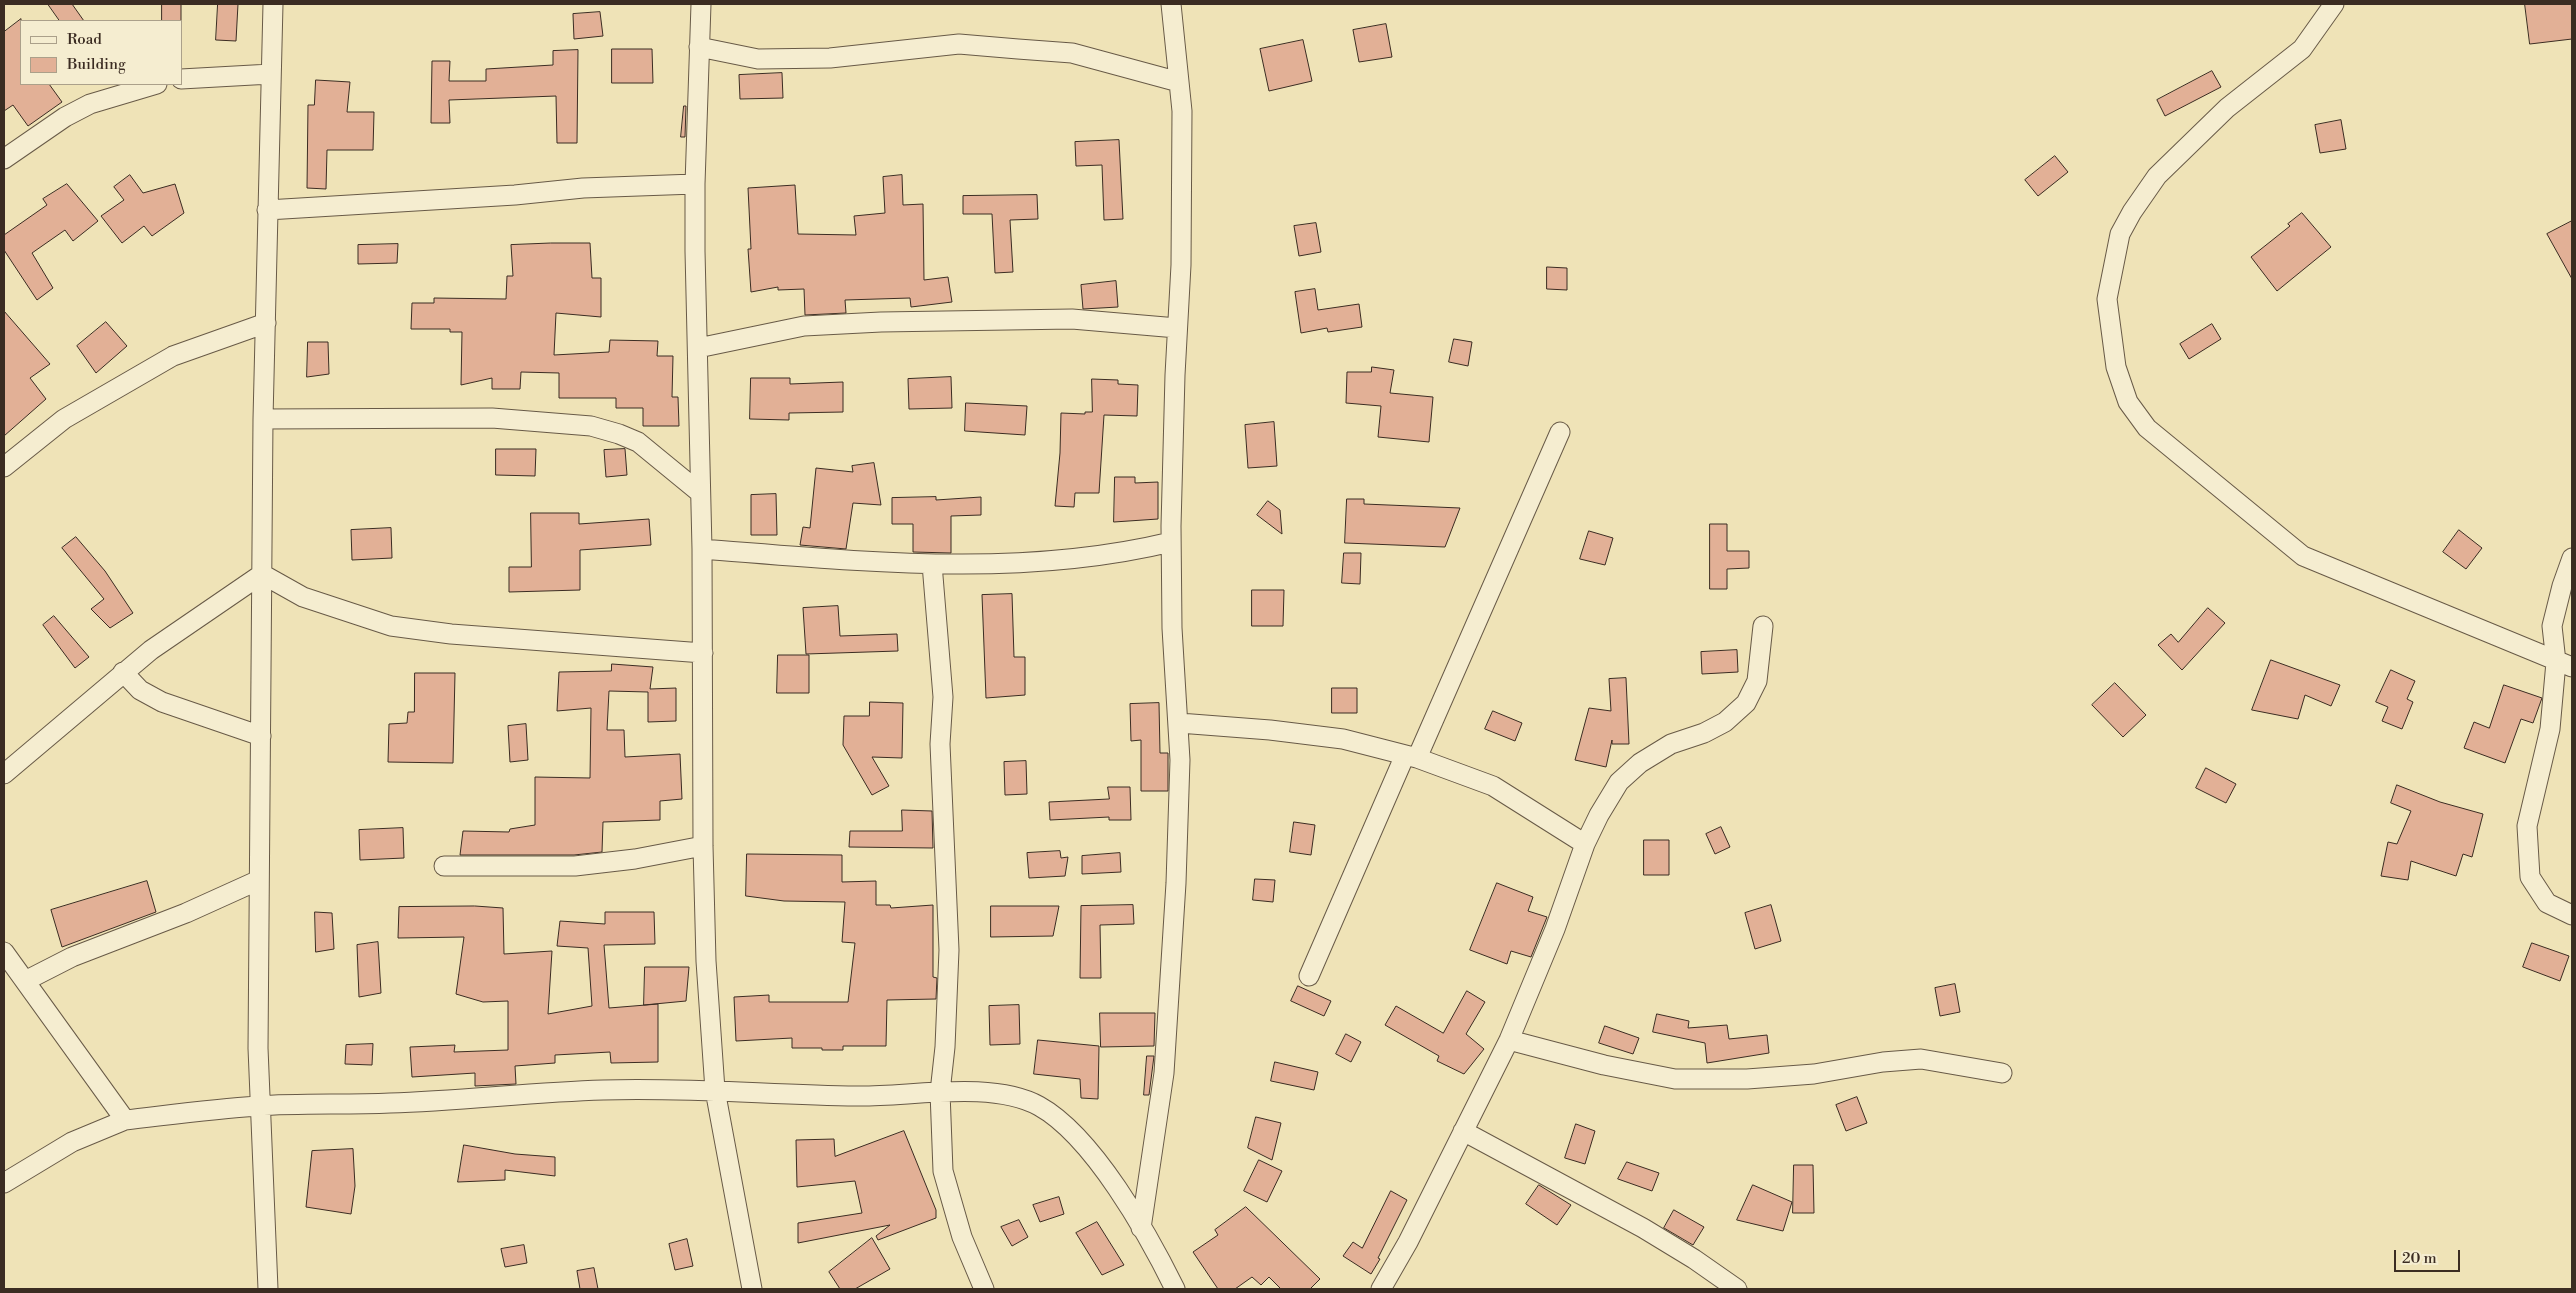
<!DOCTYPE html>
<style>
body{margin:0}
#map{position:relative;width:2576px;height:1293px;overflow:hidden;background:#efe3b7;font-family:"Libre Bodoni",serif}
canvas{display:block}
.frame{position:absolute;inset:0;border:5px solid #3b2c22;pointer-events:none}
.legend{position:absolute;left:20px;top:20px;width:162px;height:65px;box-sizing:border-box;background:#f5edd0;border:1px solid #aba08a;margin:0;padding:6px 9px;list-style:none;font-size:15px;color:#3b2c22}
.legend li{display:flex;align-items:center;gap:10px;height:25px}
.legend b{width:25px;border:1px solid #aba08a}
.scale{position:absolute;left:2394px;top:1250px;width:66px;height:22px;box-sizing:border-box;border:2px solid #3b2c22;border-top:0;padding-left:6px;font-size:15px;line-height:18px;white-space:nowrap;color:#3b2c22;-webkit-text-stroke:4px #f5edd0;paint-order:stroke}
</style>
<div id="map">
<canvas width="2576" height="1293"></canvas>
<div class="frame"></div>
<ul class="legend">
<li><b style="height:6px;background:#f5edd0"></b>Road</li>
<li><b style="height:14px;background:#e2b096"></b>Building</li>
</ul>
<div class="scale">20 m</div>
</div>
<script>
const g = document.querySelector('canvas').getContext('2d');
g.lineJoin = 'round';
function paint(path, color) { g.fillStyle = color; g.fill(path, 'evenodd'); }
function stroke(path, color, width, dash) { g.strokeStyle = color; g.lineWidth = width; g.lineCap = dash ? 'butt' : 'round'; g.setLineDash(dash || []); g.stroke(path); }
const building = new Path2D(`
 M48 4H72L84 21H60Z
 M162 4H181V21H162Z
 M218 4H238L236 41 216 40Z
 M2525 4H2572V39L2530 44Z
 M600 12 603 36 574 39 573 14Z
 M21 19V84H49L62 102 28 126 13 105 4 111V32Z
 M1386 24 1392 57 1359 62 1353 30Z
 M1303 40 1312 81 1269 91 1260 49Z
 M612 49H652L653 83H612Z
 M578 50 577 143H557L556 96 449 100 450 123H431L432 61H450L449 81H486V69L553 65V51Z
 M2212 71 2221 87 2165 116 2157 100Z
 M782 73 783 98 740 99 739 75Z
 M316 80 350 82 347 112H374L373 150H327L326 189 307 188 308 105H314Z
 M684 106H686L685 137H681Z
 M2341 120 2346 149 2320 153 2315 125Z
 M1119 140 1123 219 1104 220 1102 165 1076 166 1075 142Z
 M2055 156 2068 172 2038 196 2025 180Z
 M130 175 143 193 175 184 184 213 152 236 144 226 122 243 101 216 124 200 114 187Z
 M902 175 903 205 923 204 924 280 948 277 952 302 911 307 910 298 845 300 846 313 805 315 804 289 778 290V287L751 292 748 249H751L748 188 795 185 798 234 856 235 854 216 885 213 883 177Z
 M67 184 98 221 73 241 65 230 32 253 53 288 37 300 4 250V235L47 205 43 199Z
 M1037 195 1038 219 1010 220 1013 272 995 273 992 214H963V196Z
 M2302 213 2331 247 2277 291 2251 257 2290 226 2288 224Z
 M2572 221V279L2547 234Z
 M1316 223 1321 252 1299 256 1294 226Z
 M551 243H590L592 278H601V317L556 313 554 355 609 352 610 340 658 341 657 356H673L672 397H678L679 426H643V408H616V398H559V373L521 372 520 389H492V378L461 385 462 332H450V329H411L412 303H434V298L506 299 507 276H513L511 245Z
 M398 244 397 263 358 264V245Z
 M1547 267 1567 268V290L1547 289Z
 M1116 281 1118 307 1083 309 1081 285Z
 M1315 289 1318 310 1359 304 1362 327 1328 332 1327 328 1301 333 1295 292Z
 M4 311 50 364 30 378 46 399 4 436Z
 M106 322 127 346 96 373 77 346Z
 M2212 324 2221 339 2189 359 2180 344Z
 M1454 339 1472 342 1468 366 1449 362Z
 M308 342H328L329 374 307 377Z
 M1372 367 1394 370 1390 393 1433 397 1429 442 1378 437 1381 406 1346 403 1347 372H1371Z
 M951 377 952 408 909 409 908 379Z
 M751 378H790V384L843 382V412L789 413V420L750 419Z
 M1092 379 1118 380V384L1138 385 1137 416 1104 415 1099 493H1075L1074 507 1055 506 1060 453 1061 413 1085 414V412H1092Z
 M966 403 1027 406 1025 435 965 431Z
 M1274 422 1277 466 1248 468 1245 425Z
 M496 449H536L535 476 496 475Z
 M625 449 627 475 606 477 604 450Z
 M874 463 881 505 853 503 846 549 800 545 803 527 810 528 816 468 853 472 852 466Z
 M1115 477H1135V483L1158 482V519L1114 522Z
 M776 494 777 535H751V495Z
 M936 497V500L981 497V515L951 516V553L913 552V524H892V498Z
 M1347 499H1364V504L1460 508 1445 547 1345 543Z
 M1268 501 1280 510 1282 534 1257 515Z
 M531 513H579V524L649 519 651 545 580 550V590L509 592V567H531Z
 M1710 524H1727V551H1749V568L1727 569V589H1710Z
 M391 528 392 558 352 560 351 530Z
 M2459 530 2482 548 2466 569 2443 552Z
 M1589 531 1613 538 1605 565 1580 559Z
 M76 537 105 571 133 613 110 628 91 609 104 599 62 548Z
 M1344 553H1361L1360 584 1342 583Z
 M1252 590H1284L1283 626H1252Z
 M1012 594 1014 657H1025V695L986 698 982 595Z
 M838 606 840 636 897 634 898 651 806 654 803 608Z
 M2208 608 2225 623 2182 670 2158 645 2171 634 2178 642Z
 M54 616 89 657 75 668 43 625Z
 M1737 650 1738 672 1702 674 1701 652Z
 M778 655H809V693H777Z
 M2271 660 2340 685 2331 706 2305 695 2298 719 2252 710Z
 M612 664 653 667 650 689 676 688V721L648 722V692L609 691 607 730H624L625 757 680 754 682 799 660 801V820L603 822 602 852 574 855H460L463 831 509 832 510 829 535 825V777L590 778 591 708 557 711 559 672 611 671Z
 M2391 670 2415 681 2407 699 2413 702 2402 729 2382 721 2388 707 2376 702Z
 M415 673H455L453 763 388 762 389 724 407 723 408 712H414Z
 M1626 678 1629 744H1612V740L1606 767 1575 760 1589 708 1611 711 1609 679Z
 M2115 683 2146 715 2123 737 2092 705Z
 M2504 685 2542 698 2533 723 2521 719 2505 763 2464 748 2474 722 2489 728Z
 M1332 688H1357V713H1332Z
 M870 702 903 703 902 758 872 757 889 786 872 795 843 745 844 716H869Z
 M1159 703 1160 753H1168V791H1141V740L1131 741 1130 704Z
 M1493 711 1522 723 1515 741 1485 729Z
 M526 724 528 760 510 762 508 726Z
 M1026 761 1027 794 1005 795 1004 762Z
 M2206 768 2236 784 2226 803 2196 788Z
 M2397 785 2440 802 2483 814 2472 857 2463 854 2456 876 2411 861 2408 880 2381 876 2388 842 2397 844 2411 811 2391 803Z
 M1108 787H1130L1131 820H1109V817L1050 820 1049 802 1109 799Z
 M902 810 932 811 933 848 849 847 850 831H902Z
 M1294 822 1315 825 1311 855 1290 852Z
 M1721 827 1730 847 1715 854 1706 834Z
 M403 828 404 858 360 860 359 830Z
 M1644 840H1669V875H1644Z
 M1060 851 1061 858 1068 857 1065 876 1029 878 1027 853Z
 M1120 853 1121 872 1082 874V856Z
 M747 854 842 855V882L876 881V905H890L891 908 933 905V977L937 978 936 999 887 1000 886 1046H843V1050H822V1048H792V1038L736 1041 734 997 769 995V1002H848L855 943 842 942 845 902 784 901 746 896Z
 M1255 879 1275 880 1273 902 1253 900Z
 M147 881 156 912 62 947 51 910Z
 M1497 883 1533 897 1528 911 1547 917 1531 957 1511 951 1507 964 1470 950Z
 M1133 905 1134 924 1100 925 1101 978H1080L1081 906Z
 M1771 905 1781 941 1755 949 1745 913Z
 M475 906 503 908 504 954 552 951 548 1014 592 1006 588 948 557 946 560 921 605 924V912H654L655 944 604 945 609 1008 658 1004V1062L611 1063 610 1052 555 1055V1063L515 1066 516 1084 475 1086V1073L412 1077 410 1047 455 1045 454 1052 508 1050V1001L483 1002 456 994 464 937 398 938 399 907Z
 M991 906H1059L1053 936 991 937Z
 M315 912 332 913 334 949 316 952Z
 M378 942 381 993 359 997 357 945Z
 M2532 943 2569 956 2560 981 2523 967Z
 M645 967H689L686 1001 644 1005Z
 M1955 984 1960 1012 1940 1016 1935 988Z
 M1298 986 1331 1001 1324 1016 1291 1001Z
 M1467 991 1485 1002 1466 1034 1484 1049 1464 1074 1437 1061 1439 1056 1385 1025 1396 1006 1443 1033Z
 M1019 1005 1020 1044 990 1045 989 1006Z
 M1100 1013H1155L1154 1046 1101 1047Z
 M1657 1014 1689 1021 1688 1028 1727 1025 1729 1039 1767 1035 1769 1053 1707 1063 1705 1043 1653 1032Z
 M1605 1026 1639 1038 1633 1054 1599 1043Z
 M1346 1034 1361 1042 1351 1062 1336 1054Z
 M1038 1040 1099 1046 1098 1099 1081 1098 1080 1079 1034 1074Z
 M373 1044 372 1065 345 1064 346 1045Z
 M1147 1056H1154L1149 1095H1144Z
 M1275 1062 1318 1072 1314 1090 1271 1081Z
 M1857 1097 1867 1123 1846 1131 1836 1105Z
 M1256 1117 1281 1123 1272 1160 1248 1148Z
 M1576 1124 1595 1131 1585 1164 1565 1158Z
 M904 1131 936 1210V1218L878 1240 876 1236 890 1225 798 1243V1223L862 1213 855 1181 797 1187 796 1140 834 1139 835 1156Z
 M464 1145 515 1154 555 1157V1176L505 1170V1180L458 1182Z
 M353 1149 355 1186 351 1214 306 1207 312 1151Z
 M1259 1160 1282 1171 1267 1202 1244 1191Z
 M1627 1162 1659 1173 1652 1191 1618 1179Z
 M1794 1165H1813L1814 1213H1793Z
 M1539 1185 1571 1205 1557 1225 1526 1204Z
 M1753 1185 1792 1202 1783 1231 1737 1220Z
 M1391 1191 1407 1200 1378 1258 1380 1259 1371 1274 1343 1256 1353 1242 1362 1248Z
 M1059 1197 1064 1214 1040 1222 1033 1205Z
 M1246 1207 1320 1279 1310 1289H1281L1269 1277 1261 1285 1252 1277 1235 1289H1218L1193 1252 1218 1235 1215 1230Z
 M1674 1210 1704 1227 1693 1245 1664 1228Z
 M1019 1220 1028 1237 1012 1246 1001 1227Z
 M1097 1222 1124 1265 1102 1275 1076 1233Z
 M872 1238 890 1269 855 1289H840L829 1272Z
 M687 1239 693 1266 675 1270 669 1244Z
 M524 1245 527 1263 505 1267 501 1249Z
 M594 1268 598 1289H580L577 1271Z`);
paint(building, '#e2b096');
stroke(building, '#3b2c22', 1);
const minor = new Path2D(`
 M701 4 695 184V251L702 549 703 846 706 961 715 1090 752 1289
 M2334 4 2302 49 2227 108 2157 176 2132 212 2120 234 2107 299 2116 367 2128 402 2147 428 2303 556 2572 667
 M699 47 758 59 830 58 959 44 1018 49 1072 53 1179 82
 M181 79 271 74
 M4 159 65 117 90 104 157 84
 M267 210 515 195 583 188 695 184
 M698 348 804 326 881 322 1072 319 1177 328
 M263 419 492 418 591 426 619 434 638 442 699 492
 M4 467 64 419 173 356 266 323
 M702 549C858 561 1018 579 1171 542
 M2572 558 2562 586 2552 626 2556 662 2550 729 2527 826 2530 877 2547 903 2572 915
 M932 564 943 697 940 744 949 950 945 1047 940 1092 943 1171 962 1237 984 1289
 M123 672 140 690 162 702 261 736
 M1179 723 1270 730 1343 739 1417 758 1493 786 1585 844
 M1417 758 1560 432
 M4 774 151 650 262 574 303 597 391 626 451 634 703 653
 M444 866H575L635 859 703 846
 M4 952 125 1120C169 1115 213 1109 257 1106 301 1103 346 1105 390 1103 461 1101 532 1092 603 1090 688 1087 772 1095 857 1096 910 1097 991 1080 1039 1106 1093 1136 1148 1234 1175 1289
 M1309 976 1405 755
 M25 981 72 957 186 913 259 880
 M1509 1040 1604 1065 1675 1079H1747L1814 1074 1883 1062 1921 1059 2002 1073
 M1463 1131 1643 1228 1694 1259 1737 1289
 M4 1183 72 1142 125 1120
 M1141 1228 1164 1073 1176 883 1180 760 1172 628 1171 526 1175 375 1181 265 1182 111 1171 4
 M268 1289 258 1048 263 419 273 4
 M1381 1289 1408 1242 1509 1040 1555 929 1585 844 1599 815 1619 782 1640 763 1671 744 1704 733 1725 722 1746 703 1757 681 1763 626`);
stroke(minor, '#685a47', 21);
stroke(minor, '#f5edd0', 19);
</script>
